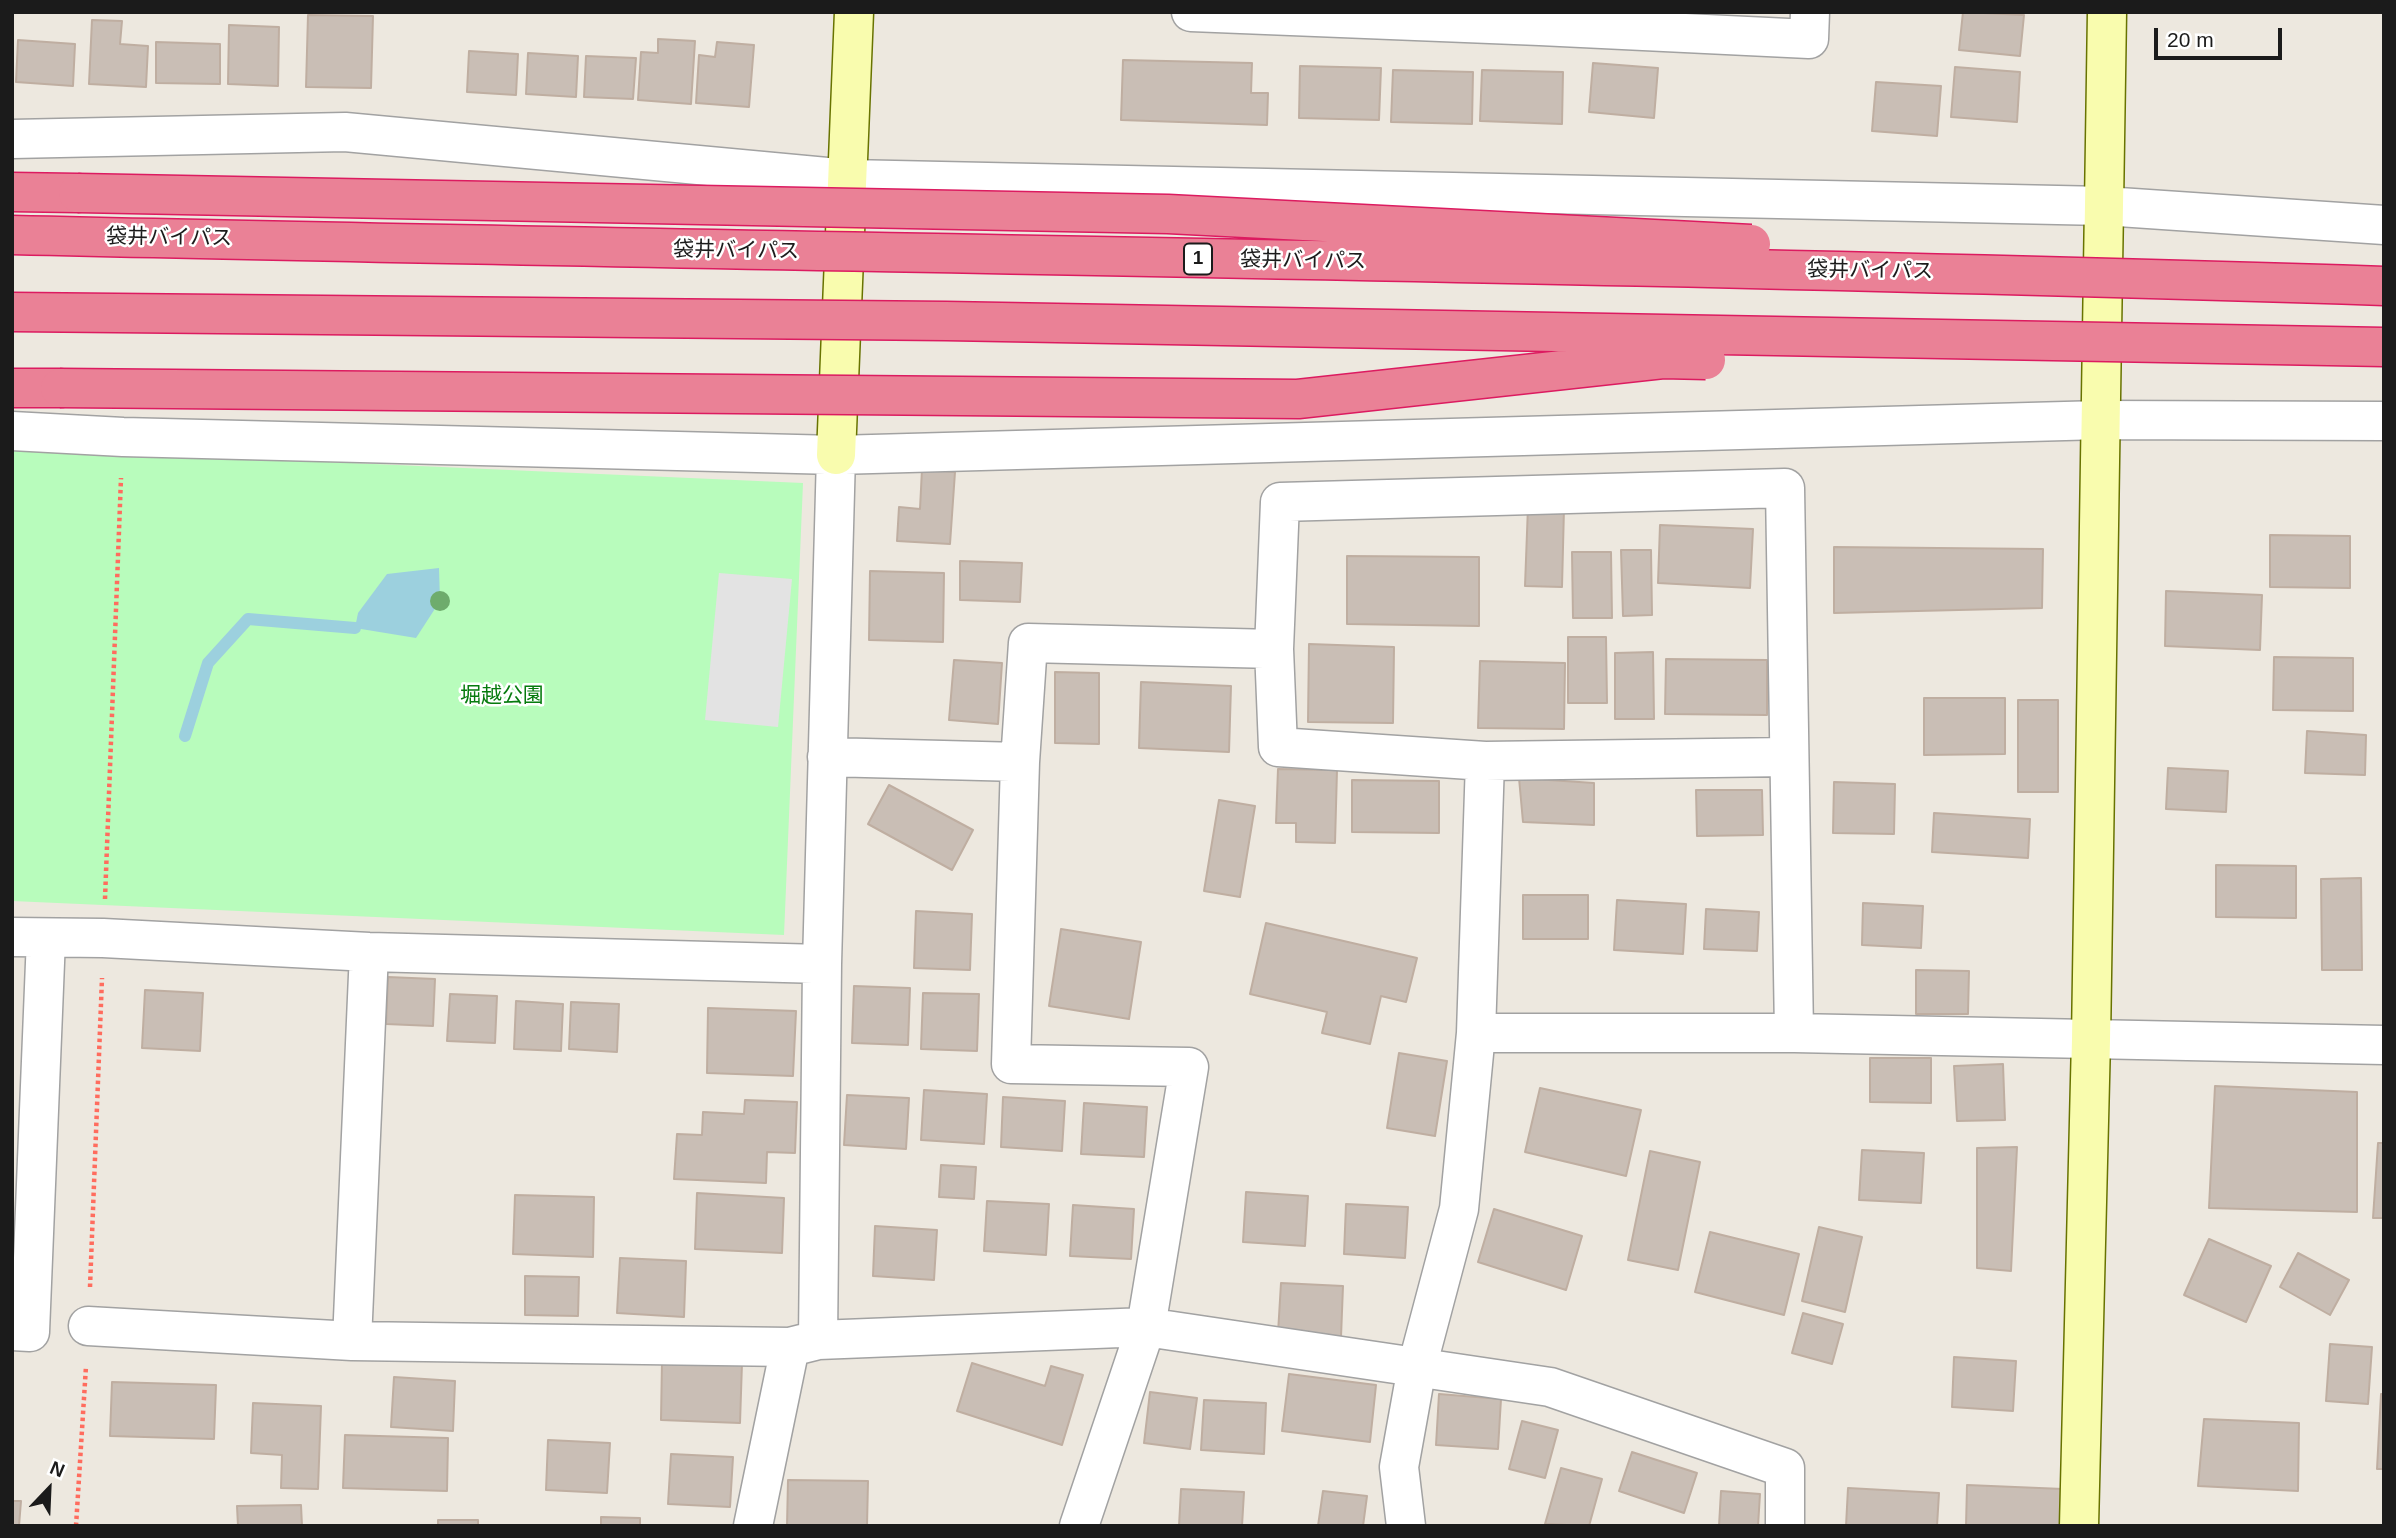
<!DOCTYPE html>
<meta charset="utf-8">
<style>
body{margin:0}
#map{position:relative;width:2396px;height:1538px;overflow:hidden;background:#ede8df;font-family:Arial,sans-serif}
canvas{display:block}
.frame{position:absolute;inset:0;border:14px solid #1b1b1b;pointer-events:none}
.north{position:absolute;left:14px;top:1454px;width:70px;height:70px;-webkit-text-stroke:5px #fff;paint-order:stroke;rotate:23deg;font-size:19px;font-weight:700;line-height:28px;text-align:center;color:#1b1b1b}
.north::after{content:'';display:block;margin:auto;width:24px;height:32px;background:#1b1b1b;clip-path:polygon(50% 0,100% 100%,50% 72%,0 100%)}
.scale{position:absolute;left:2154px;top:28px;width:128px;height:32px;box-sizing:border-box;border:4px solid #1b1b1b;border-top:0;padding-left:9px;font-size:21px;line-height:24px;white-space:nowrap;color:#1b1b1b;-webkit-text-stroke:5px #fff;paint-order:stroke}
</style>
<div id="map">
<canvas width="2396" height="1538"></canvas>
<div class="frame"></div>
<div class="north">N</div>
<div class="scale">20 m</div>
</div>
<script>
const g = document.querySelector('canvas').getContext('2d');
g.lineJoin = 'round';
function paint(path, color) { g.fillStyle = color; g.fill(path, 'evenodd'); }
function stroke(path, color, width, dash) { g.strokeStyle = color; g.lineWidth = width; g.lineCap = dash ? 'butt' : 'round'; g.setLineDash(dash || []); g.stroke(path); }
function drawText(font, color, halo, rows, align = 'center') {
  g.font = font + ' Arial,"Noto Sans JP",sans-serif'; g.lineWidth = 5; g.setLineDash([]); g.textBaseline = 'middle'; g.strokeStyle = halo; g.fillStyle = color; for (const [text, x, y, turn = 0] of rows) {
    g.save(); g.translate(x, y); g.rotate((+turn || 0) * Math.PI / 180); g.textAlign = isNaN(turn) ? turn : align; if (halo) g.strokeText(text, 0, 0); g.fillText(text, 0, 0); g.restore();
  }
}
paint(new Path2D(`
 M12 448 803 483 784 935 12 901Z`), '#b8fcbc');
paint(new Path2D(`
 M719 573 792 579 778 727 705 720Z`), '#e3e3e3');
paint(new Path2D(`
 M439 568 440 601 416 638 355 628 358 613 387 574Z`), '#9cd0de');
stroke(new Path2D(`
 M185 736 208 663 248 619 355 628`), '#9cd0de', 12);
const building = new Path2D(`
 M1963 12 2024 15 2020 56 1959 50Z
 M308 15 373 16 371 88 306 87Z
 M92 20 122 21 120 44 148 46 146 87 89 84Z
 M229 25 279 27 278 86 228 84Z
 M658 39 695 41 691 104 638 100 641 52 658 53Z
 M18 40 75 44 73 86 16 82Z
 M156 42 220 44V84L156 83Z
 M717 42 754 45 749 107 696 103 699 55 715 57Z
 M469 51 518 54 516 95 467 92Z
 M528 53 578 56 576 97 526 94Z
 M586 56 636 58 633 99 584 97Z
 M1123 60 1252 63 1251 93H1268L1267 125 1121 120Z
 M1593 63 1658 68 1654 118 1589 112Z
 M1300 66 1381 68 1379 120 1299 118Z
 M1955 67 2020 72 2017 122 1951 117Z
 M1393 70 1473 72 1472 124 1391 122Z
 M1482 70 1563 72 1562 124 1480 121Z
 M1876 82 1941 86 1937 136 1872 131Z
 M922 469 955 472 950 544 897 541 899 507 920 509Z
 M1528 506 1564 508 1562 587 1525 586Z
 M1660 525 1753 529 1750 588 1658 583Z
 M2270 535 2350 536V588L2270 587Z
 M1834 547 2043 549 2042 608 1834 613Z
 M1621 550H1651L1652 615 1623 616Z
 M1572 552H1611L1612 618H1573Z
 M1347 556 1479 557V626L1347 624Z
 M960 561 1022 563 1020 602 960 600Z
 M870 571 944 573 943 642 869 640Z
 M2166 591 2262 595 2260 650 2165 646Z
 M1568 637H1606L1607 703H1568Z
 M1309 644 1394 647 1393 723 1308 722Z
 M1653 652 1654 719H1615V653Z
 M2274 657 2353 658V711L2273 710Z
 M1666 659 1767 660V715L1665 714Z
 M954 660 1002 663 998 724 949 720Z
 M1480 661 1565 663 1564 729 1478 728Z
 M1055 672 1099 673V744L1055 743Z
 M1141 682 1231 686 1229 752 1139 748Z
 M1924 698H2005V754L1924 755Z
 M2018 700H2058V792H2018Z
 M2307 731 2366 735 2365 775 2305 773Z
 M2168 768 2228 771 2226 812 2166 809Z
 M1278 769 1337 770 1335 843 1296 842V823H1276Z
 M1519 778 1594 783V825L1523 822Z
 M1352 780 1439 781V833L1352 832Z
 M1834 782 1895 784 1894 834 1833 833Z
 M889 785 973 830 952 870 868 824Z
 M1696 790H1762L1763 835 1697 836Z
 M1219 800 1255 806 1240 897 1204 891Z
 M1934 813 2030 819 2028 858 1932 852Z
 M2216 865 2296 866V918L2216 917Z
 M2361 878 2362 970H2322L2321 879Z
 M1523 895H1588V939H1523Z
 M1617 900 1686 904 1683 954 1614 950Z
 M1863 903 1923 906 1921 948 1862 945Z
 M1706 909 1759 912 1757 951 1704 949Z
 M916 911 972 914 970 970 914 968Z
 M1266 923 1417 958 1406 1002 1381 996 1370 1044 1322 1033 1327 1012 1250 994Z
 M1061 929 1141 942 1129 1019 1049 1006Z
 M1916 970 1969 971 1968 1014H1916Z
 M388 977 435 979 433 1026 386 1024Z
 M854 986 910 988 908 1045 852 1043Z
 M145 990 203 993 200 1051 142 1048Z
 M923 993 979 994 977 1051 921 1049Z
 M450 994 497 996 495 1043 447 1041Z
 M516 1001 563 1004 561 1051 514 1049Z
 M571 1002 619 1004 617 1052 569 1049Z
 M708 1008 796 1011 793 1076 707 1073Z
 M1399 1053 1447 1061 1435 1136 1387 1128Z
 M1870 1058H1931V1103L1870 1102Z
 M2003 1064 2005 1120 1957 1121 1954 1066Z
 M2215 1086 2357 1092V1212L2209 1208Z
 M1540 1088 1641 1110 1626 1176 1525 1152Z
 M924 1090 987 1094 984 1144 921 1140Z
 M847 1095 909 1098 906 1149 844 1145Z
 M1003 1097 1065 1101 1062 1151 1001 1147Z
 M745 1100 797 1102 795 1153 767 1152 766 1183 674 1179 677 1134 702 1135 703 1112 744 1114Z
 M1084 1103 1147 1107 1144 1157 1081 1154Z
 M2378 1143H2384V1218H2373Z
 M2017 1147 2011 1271 1977 1268V1148Z
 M1862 1150 1924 1153 1921 1203 1859 1200Z
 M1650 1151 1700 1162 1678 1270 1628 1260Z
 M941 1165 976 1167 974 1199 939 1197Z
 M1246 1192 1308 1196 1305 1246 1243 1242Z
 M697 1193 784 1198 782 1253 695 1249Z
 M515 1195 594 1197 593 1257 513 1254Z
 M987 1201 1049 1204 1046 1255 984 1251Z
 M1346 1204 1408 1207 1405 1258 1344 1254Z
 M1073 1205 1134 1209 1131 1259 1070 1256Z
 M1494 1209 1582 1236 1566 1290 1478 1262Z
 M875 1226 937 1230 934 1280 873 1276Z
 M1819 1227 1862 1237 1845 1312 1802 1301Z
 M1710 1232 1799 1254 1784 1315 1695 1292Z
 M2209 1239 2271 1266 2246 1322 2184 1295Z
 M2298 1253 2349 1280 2330 1315 2280 1287Z
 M620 1258 686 1261 684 1317 617 1313Z
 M525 1276 579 1277 578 1316 525 1315Z
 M1281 1283 1343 1286 1341 1337 1278 1333Z
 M1803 1313 1843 1324 1832 1364 1792 1353Z
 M2330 1344 2372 1347 2368 1404 2326 1401Z
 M1954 1357 2016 1361 2013 1411 1952 1407Z
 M662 1361 742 1363 740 1423 661 1420Z
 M972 1363 1045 1386 1051 1366 1083 1375 1062 1445 957 1411Z
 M1289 1374 1376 1385 1370 1442 1282 1431Z
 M394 1377 455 1381 453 1431 391 1427Z
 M112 1382 216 1385 214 1439 110 1436Z
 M1150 1392 1197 1398 1190 1449 1144 1443Z
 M1439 1394 1501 1399 1498 1449 1436 1445Z
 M2381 1394H2384V1469H2377Z
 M1204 1400 1266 1403 1264 1454 1201 1450Z
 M253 1403 321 1406 318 1489 281 1488 282 1455 251 1453Z
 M2204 1419 2299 1423 2298 1491 2198 1486Z
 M1522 1421 1558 1430 1545 1478 1509 1469Z
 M345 1435 448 1438 447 1491 343 1488Z
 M548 1440 610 1443 607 1493 546 1490Z
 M1632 1452 1697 1473 1684 1513 1619 1491Z
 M671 1454 733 1457 730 1507 668 1504Z
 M1561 1468 1602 1479 1589 1526 1545 1524Z
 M788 1480 868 1481 867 1526H787Z
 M1967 1485 2063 1489 2062 1526H1966Z
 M1848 1488 1939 1493 1937 1526H1846Z
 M1181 1489 1244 1492 1242 1526H1179Z
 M1323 1491 1367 1496 1363 1526H1318Z
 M1721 1491 1760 1494 1758 1526H1719Z
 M12 1501H21L19 1526H12Z
 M301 1505 302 1526H238L237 1506Z
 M601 1517 640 1518V1526H601Z
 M438 1520H478V1526H438Z`);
paint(building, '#c9beb5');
stroke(building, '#bfaea1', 2);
const street = new Path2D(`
 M1191 12 1540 26 1541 12
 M1540 26 1809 39 1810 12
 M12 139 345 132 848 179 2104 206 2384 225
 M12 431 123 437 836 455 2101 420 2384 421
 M827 757 1020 762
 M1789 757 1485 761 1278 747 1274 649 1280 502 1785 488 1794 1033
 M12 937 103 938 369 952 822 964
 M1476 1033H1794L2384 1045
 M88 1326 352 1341 790 1347 818 1340 1146 1327 1550 1387 1785 1468V1526
 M12 1331 30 1332 46 938
 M818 1340 822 964 836 455
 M352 1341 369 952
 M753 1526 790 1347
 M1079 1526 1146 1327 1189 1067 1011 1064 1020 762 1028 643 1274 649
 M1406 1526 1399 1467 1417 1367 1459 1209 1476 1033 1485 761`);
const secondary = new Path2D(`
 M836 455 854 12
 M2079 1526 2091 1040 2107 12`);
const highway = new Path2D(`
 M12 192 78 193
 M12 388H60`);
stroke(street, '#a2a2a2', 41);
stroke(secondary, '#687300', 41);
stroke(highway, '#dc1b60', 41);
stroke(new Path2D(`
 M105 899 121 478
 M90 1287 102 978
 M76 1526 86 1366`), '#ff6c5e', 4.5, [3.5, 3.5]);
stroke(street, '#fff', 38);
stroke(secondary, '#f9fcae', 38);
stroke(highway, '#ea8196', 38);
const highwayBridge = new Path2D(`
 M78 193 1168 214 1751 244
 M12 235C803 253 1593 261 2384 286
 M12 312 946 321 2384 347
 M60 388 1298 399 1663 359 1706 360`);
stroke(highwayBridge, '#dc1b60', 41, []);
stroke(highwayBridge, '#ea8196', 38);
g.fillStyle = '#6eac6c';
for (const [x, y] of [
 [440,601]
]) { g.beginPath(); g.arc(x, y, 10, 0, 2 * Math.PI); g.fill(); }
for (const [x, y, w] of [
 [1198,259,28]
]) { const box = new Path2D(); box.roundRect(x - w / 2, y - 15.5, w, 31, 5); g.fillStyle = '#fff'; g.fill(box); stroke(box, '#1b1b1b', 2); }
drawText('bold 19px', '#1b1b1b', null, [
 ["1",1198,259]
]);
drawText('21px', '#1b1b1b', '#fff', [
 ["袋井バイパス",169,238,1],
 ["袋井バイパス",736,251,1],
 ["袋井バイパス",1303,261,1],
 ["袋井バイパス",1870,271,1]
]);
drawText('21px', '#067b0e', '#fff', [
 ["堀越公園",502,696]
]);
</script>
